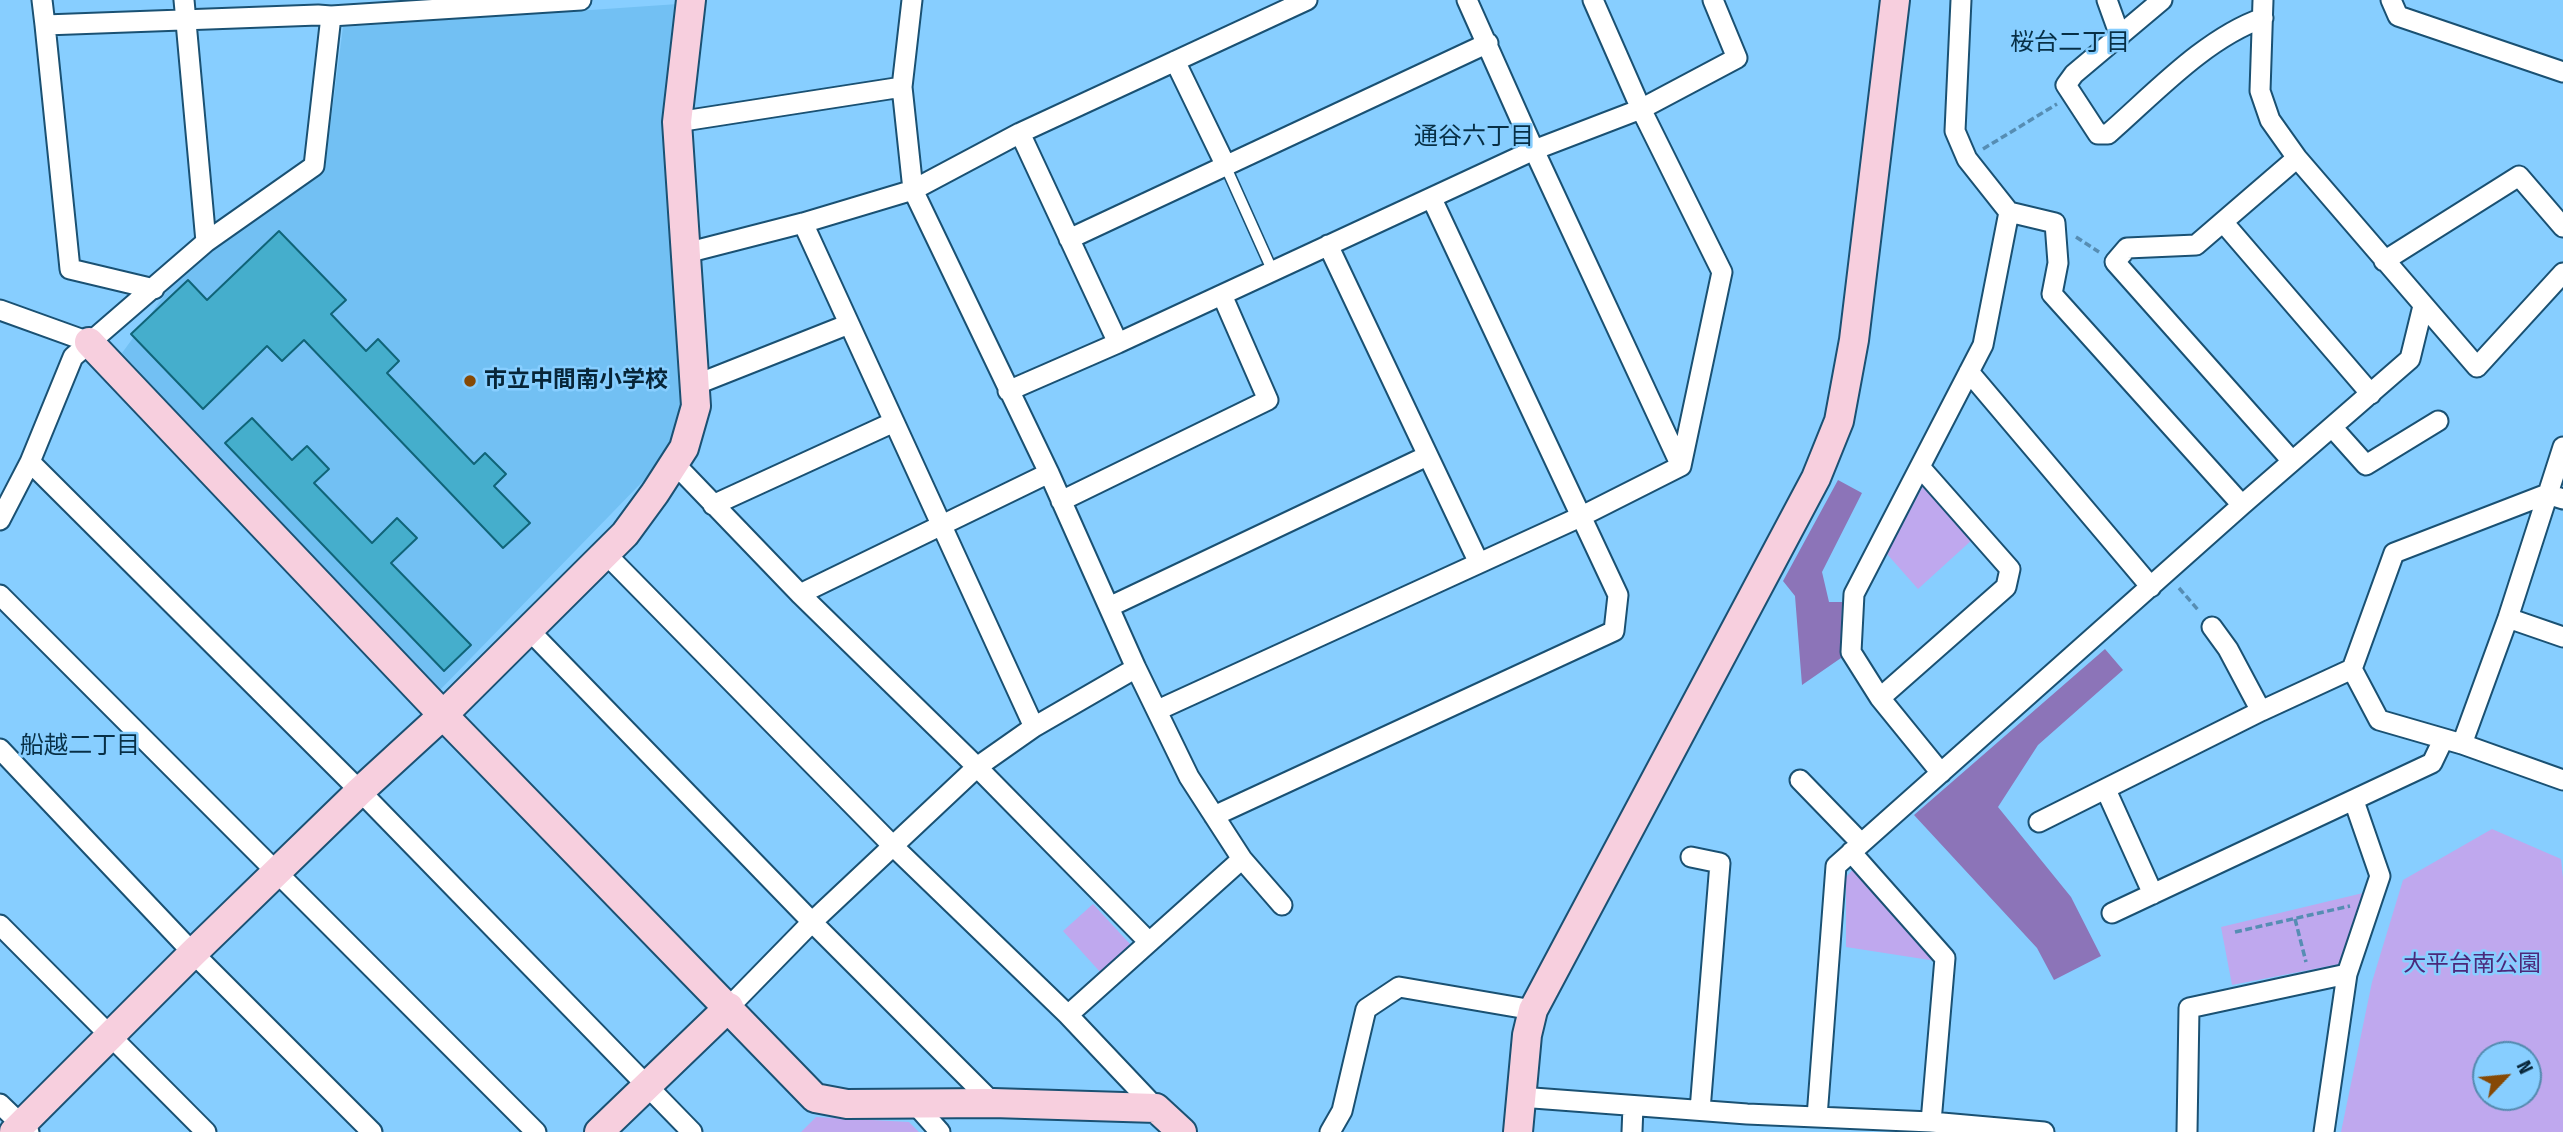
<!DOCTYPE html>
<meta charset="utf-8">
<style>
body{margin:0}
#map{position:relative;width:2563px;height:1132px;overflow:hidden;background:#87ceff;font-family:"Fira Sans Condensed",sans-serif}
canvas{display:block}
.north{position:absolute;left:2472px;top:1041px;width:70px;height:70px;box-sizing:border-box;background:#87ceff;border:2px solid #548aaf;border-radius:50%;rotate:64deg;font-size:19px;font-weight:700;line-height:28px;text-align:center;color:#072538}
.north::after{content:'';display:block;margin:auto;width:24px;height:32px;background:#864905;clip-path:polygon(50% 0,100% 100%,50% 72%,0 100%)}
</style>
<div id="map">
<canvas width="2563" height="1132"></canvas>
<div class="north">N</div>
</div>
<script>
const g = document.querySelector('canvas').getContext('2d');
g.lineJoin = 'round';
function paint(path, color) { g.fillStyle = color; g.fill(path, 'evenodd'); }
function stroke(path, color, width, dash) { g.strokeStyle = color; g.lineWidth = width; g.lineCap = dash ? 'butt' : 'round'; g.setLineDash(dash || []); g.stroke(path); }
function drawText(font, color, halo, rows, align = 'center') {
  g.font = font + ' "Fira Sans Condensed","Noto Sans JP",sans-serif'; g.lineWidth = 5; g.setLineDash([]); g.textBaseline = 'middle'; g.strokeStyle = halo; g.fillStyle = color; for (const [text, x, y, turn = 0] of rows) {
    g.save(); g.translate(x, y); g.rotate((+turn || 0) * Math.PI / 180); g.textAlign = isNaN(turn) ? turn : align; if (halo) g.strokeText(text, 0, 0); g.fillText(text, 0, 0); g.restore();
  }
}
paint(new Path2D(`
 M678 4 684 384 681 418 672 446 647 477 438 692 122 353 182 271 324 173 343 27Z`), '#72c0f3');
paint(new Path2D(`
 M1924 484 1973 539 1918 589 1887 554Z
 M2492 829 2561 859 2563 878V1132H2341L2372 982 2403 880ZM2486 1055H2528V1097H2486Z
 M1854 868 1936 961 1846 947V877Z
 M2363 893 2340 964 2232 985 2221 927Z
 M1093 904 1131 945 1101 973 1063 931Z
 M816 1117 909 1122 919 1132H801Z`), '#bfa8ee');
paint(new Path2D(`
 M1838 480 1862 493 1822 572 1829 602H1842L1841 658 1802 685 1795 596 1783 581Z
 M2105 649 2123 670 2038 745 1998 807 2071 897 2101 956 2054 980 2037 948 1914 815Z`), '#8c74b8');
const building = new Path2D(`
 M279 231 346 300 331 314 366 351 378 339 399 361 387 373 474 464 485 453 506 474 494 486 530 523 503 548 304 340 282 361 267 346 203 409 131 334 188 280 207 300Z
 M252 418 292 460 307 446 329 469 314 483 372 543 397 518 417 538 391 563 471 645 444 671 225 443Z`);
paint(building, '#45aecc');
stroke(building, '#106478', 2);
const lane = new Path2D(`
 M1225 165 1273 272`);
const street = new Path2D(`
 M42 0 45 25 318 15 331 16 581 0
 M184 0 206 242
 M912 0 902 87 913 190 1049 473 1136 668 1189 777 1242 859 1282 905
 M1467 0 1534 150 1681 466
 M2107 0 2120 36
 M2162 0 2074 74 2066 85 2098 134H2108C2153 95 2205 38 2263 18
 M2263 0 2260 91 2270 120 2297 158 2477 367 2563 273
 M2391 0 2398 16 2563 72
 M45 25 70 269 154 289
 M1175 61 1225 164
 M677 122 902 87
 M1020 133 1118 343
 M2009 212 2055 223 2058 263 2052 294 2242 505
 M2223 222 2371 394
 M803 223 1034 727
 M1069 239 1488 43
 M1328 245 1478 561
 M686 253 803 223 913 190 1020 133 1307 0
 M2384 261 2519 176 2563 227
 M0 310 89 342
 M1969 372 2151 587
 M695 385 849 324
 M1008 391 1118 343 1534 150 1641 109 1737 58 1713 0
 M2332 427 2366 465 2438 421
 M2292 461 2115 262 2127 248 2196 245 2297 158
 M30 462 360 791 692 1132
 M674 463 800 594 977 767 1149 942
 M1061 501 1268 400 1222 295
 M713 505 894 422
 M0 520 30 462 73 357 206 242 314 166 331 16
 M605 553 893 846 1068 1015 1156 1108
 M800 594 1049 473
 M0 595 536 1132
 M1109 607 1427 456
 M2508 618 2563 637
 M2212 627 2228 649 2261 711
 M529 630 812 922 993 1103
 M2352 669 2379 720 2462 744 2563 780
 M1880 698 2006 587 2010 569 1920 467
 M1158 710 1580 517 1681 466 1722 272 1641 109 1593 0
 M2462 744 2508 618 2563 447
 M0 749 193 953 372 1132
 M1941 773 1880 698 1851 652 1854 594 1983 345 2009 212 1967 159 1955 131 1961 0
 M1800 780 1861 843
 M2106 790 2153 894
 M1214 816 1614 631 1618 595 1432 199
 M2039 822 2261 711 2352 669 2394 553 2547 494 2563 499
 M1851 852 1945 958 1931 1122
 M1691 857 1720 863 1700 1110
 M2112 913 2432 763 2443 740
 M0 925 206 1132
 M729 1007 812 922 977 767 1034 727 1136 668
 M1068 1015 1242 859
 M1520 1097 1747 1114 1931 1122 2044 1132
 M0 1104 29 1132
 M915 1104 940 1132
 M1817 1117 1836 866 2242 505 2410 359 2423 306
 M1330 1132 1342 1111 1366 1009 1399 987 1533 1010
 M1632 1132 1633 1106
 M2187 1132 2189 1008 2347 974
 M2324 1132 2347 974 2380 876 2354 801`);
const secondary = new Path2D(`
 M89 342 443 715 815 1098 847 1104 993 1103 1156 1108 1182 1132
 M14 1132 193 953 360 791 443 715 625 534 655 493 684 448 696 406 677 122 691 0
 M599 1132 729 1007
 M1518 1132 1527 1035 1533 1010 1816 478 1839 421 1854 340 1895 0`);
stroke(lane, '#1a5173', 13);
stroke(street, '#1a5173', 23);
stroke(secondary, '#1a5173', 32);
stroke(new Path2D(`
 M1983 149 2057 104
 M2076 237 2099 252
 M2179 588 2199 611
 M2295 919 2306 962
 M2235 932 2350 906`), '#568db3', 3.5, [7, 3.5]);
stroke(lane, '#fff', 10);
stroke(street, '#fff', 19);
stroke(secondary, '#f7cfde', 28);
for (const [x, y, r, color] of [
 [470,381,7,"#864905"]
]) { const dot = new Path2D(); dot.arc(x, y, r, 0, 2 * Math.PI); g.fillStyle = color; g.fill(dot); stroke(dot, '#87ceff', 2.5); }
drawText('bold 23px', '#072538', '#87ceff', [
 ["市立中間南小学校",484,381]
], 'left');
drawText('23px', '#4b287a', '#87ceff', [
 ["大平台南公園",2472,965]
]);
drawText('24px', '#072f46', '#87ceff', [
 ["桜台二丁目",2070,43],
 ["通谷六丁目",1474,137],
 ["船越二丁目",80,746]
]);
</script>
